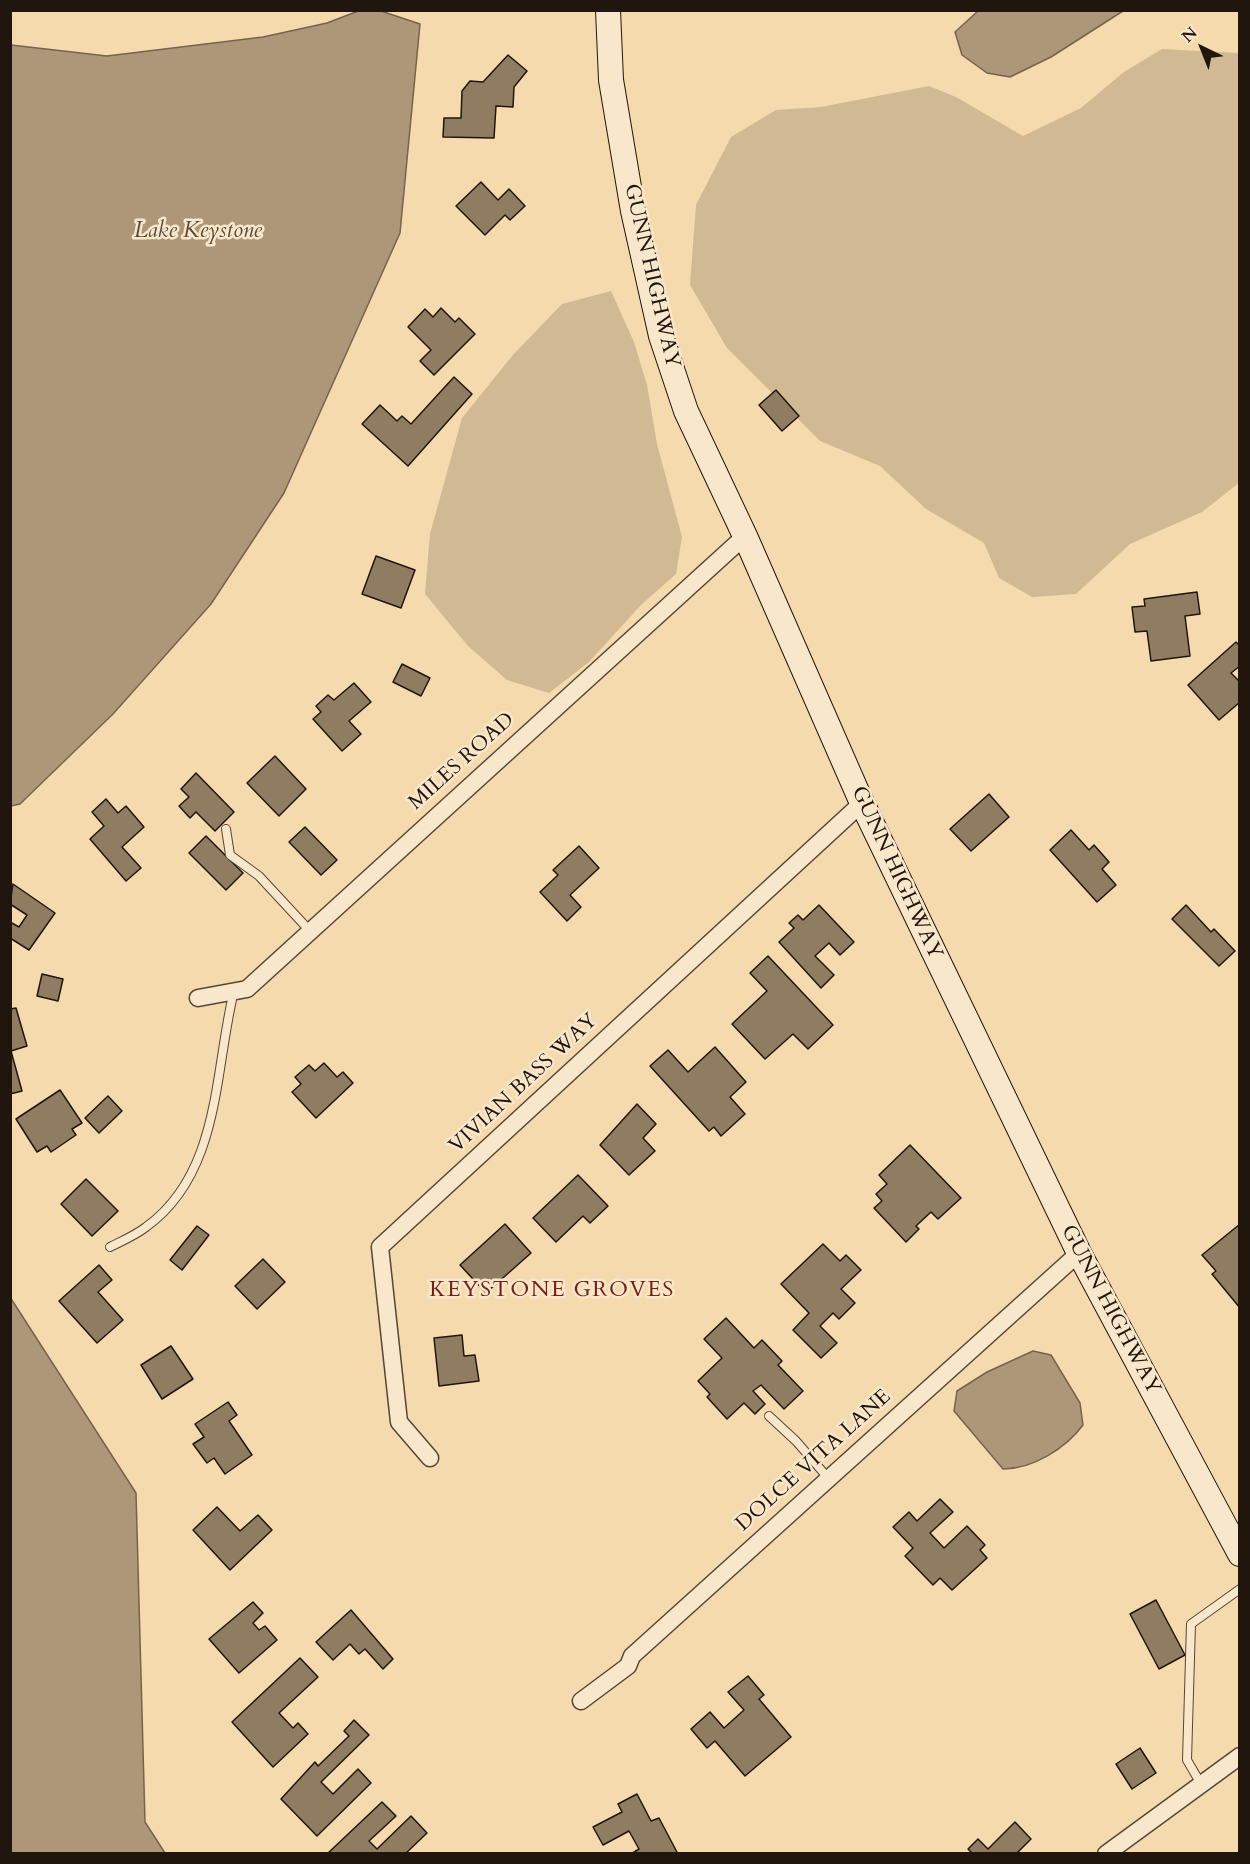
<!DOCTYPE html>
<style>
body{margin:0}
#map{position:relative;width:1250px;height:1864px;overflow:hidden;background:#f5daae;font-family:Cardo,serif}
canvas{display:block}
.frame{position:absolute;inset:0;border:12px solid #20160e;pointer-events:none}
.north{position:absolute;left:1172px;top:18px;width:60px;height:60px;-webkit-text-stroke:4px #f8e7ca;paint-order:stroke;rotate:317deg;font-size:16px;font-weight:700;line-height:24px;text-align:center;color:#20160e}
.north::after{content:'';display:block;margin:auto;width:21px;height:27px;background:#20160e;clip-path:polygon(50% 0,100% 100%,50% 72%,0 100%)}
</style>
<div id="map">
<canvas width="1250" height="1864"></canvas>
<div class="frame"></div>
<div class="north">N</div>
</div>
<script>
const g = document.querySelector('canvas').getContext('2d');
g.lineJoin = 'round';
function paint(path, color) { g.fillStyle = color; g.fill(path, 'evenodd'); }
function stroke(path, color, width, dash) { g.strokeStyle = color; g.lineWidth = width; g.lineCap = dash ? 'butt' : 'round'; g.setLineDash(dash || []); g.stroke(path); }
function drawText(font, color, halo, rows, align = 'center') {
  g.font = font + ' Cardo,serif'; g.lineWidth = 5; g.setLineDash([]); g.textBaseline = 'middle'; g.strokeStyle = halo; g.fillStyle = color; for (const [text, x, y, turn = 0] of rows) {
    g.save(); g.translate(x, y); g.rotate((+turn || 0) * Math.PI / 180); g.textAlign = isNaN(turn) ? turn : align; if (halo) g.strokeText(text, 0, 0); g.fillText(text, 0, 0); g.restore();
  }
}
paint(new Path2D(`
 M1162 49 1239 53V483L1202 512 1130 544 1076 594 1032 597 999 578 984 543 926 509 880 466 820 441 727 348 690 285 696 205 731 137 776 110 821 107 929 86 956 97 1023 136 1081 108 1124 72Z
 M611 291 634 342 647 385 657 444 682 537 676 574 641 605 589 662 549 693 507 680 468 646 425 594 430 534 462 418 512 356 562 304Z`), '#d1b993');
const water = new Path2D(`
 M361 10 381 11 420 24 400 233 284 493 211 604 113 714 20 804 11 806V45L107 56 263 37 327 23Z
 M978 11V10L1123 11 1051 57 1010 77 987 73 962 55 955 32Z
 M10 1297 136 1493 145 1822 165 1853H11Z
 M1033 1351 1051 1355 1080 1403 1083 1425C1066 1448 1033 1469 1003 1469L954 1411 957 1391 987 1372Z`);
paint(water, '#ad9778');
stroke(water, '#75634e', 1.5);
const building = new Path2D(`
 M508 55 527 71 514 87 513 107 496 106 494 138 443 137 444 118H461L462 91 470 81 483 82Z
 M481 182 498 200 509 189 525 206 510 220 505 215 485 235 456 206Z
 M441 308 455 322 459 318 475 334 434 375 420 361 431 350 408 327 425 309 433 317Z
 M454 377 472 394 408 466 362 424 380 405 397 421 402 416 411 424Z
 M776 390 799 416 782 431 759 405Z
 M376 556 415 570 401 608 362 594Z
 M1197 592 1200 614 1185 616 1190 656 1151 661 1147 631 1135 632 1132 607 1145 606 1144 599Z
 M1236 642 1240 646V666L1231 673 1240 682V702L1219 720 1188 685Z
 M402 664 430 678 421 696 393 682Z
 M354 683 371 702 349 721 361 734 342 751 313 719 321 712 316 706 328 695 334 700Z
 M275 756 306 789 279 816 247 783Z
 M196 773 234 812 215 831 196 812 190 818 179 806 189 797 181 789Z
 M989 794 1009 817 971 851 950 829Z
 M106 799 118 813 126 806 144 827 122 847 141 868 126 881 90 839 104 826 92 812Z
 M305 827 337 860 321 875 289 842Z
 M1071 830 1089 850 1094 845 1109 862 1102 869 1116 885 1097 902 1050 850Z
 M206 836 243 873 226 890 189 853Z
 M579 846 599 868 570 895 581 907 567 921 540 892 558 875 553 870Z
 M13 884 55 913 29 950 10 938V922L19 927 27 915 10 904Z
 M819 905 854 942 840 955 829 943 815 956 834 975 821 988 779 942 794 928 789 923 798 915 803 920Z
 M1186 905 1211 932 1214 929 1235 951 1219 966 1172 919Z
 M768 956 833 1025 808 1049 793 1034 765 1059 732 1024 767 991 750 973Z
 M42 974 63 979 58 1001 37 996Z
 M16 1008 27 1046 11 1051 22 1091 10 1094V1009Z
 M715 1047 746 1082 730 1097 745 1114 721 1136 714 1127 709 1131 650 1066 668 1050 688 1072Z
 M324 1063 337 1077 343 1072 353 1083 316 1118 292 1092 301 1084 295 1077 309 1065 315 1071Z
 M60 1090 82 1123 72 1129 76 1135 51 1152 47 1146 37 1152 16 1119Z
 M108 1096 122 1111 99 1133 85 1118Z
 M637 1104 656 1124 643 1138 655 1151 629 1175 600 1145Z
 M910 1145 961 1198 938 1219 931 1212 916 1226 919 1229 906 1242 874 1208 882 1201 876 1194 887 1184 879 1175Z
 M578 1175 608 1206 590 1223 583 1216 556 1242 533 1218Z
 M86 1179 118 1211 92 1236 61 1204Z
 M505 1224 531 1253 486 1293 460 1265Z
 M1240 1224V1308L1212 1274 1216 1271 1202 1255Z
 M197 1226 209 1235 182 1270 170 1260Z
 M823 1244 840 1261 846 1255 861 1270 841 1289 855 1303 839 1319 833 1313 820 1326 837 1343 821 1358 793 1330 809 1313 781 1284Z
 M263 1259 285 1282 257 1309 235 1286Z
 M99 1265 112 1280 98 1292 123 1320 97 1343 59 1301Z
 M726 1318 754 1348 762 1340 782 1361 778 1365 803 1391 784 1409 761 1385 753 1391 765 1404 755 1414 744 1403 727 1419 707 1397 710 1394 698 1381 722 1358 704 1339Z
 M462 1335 464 1356 475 1355 479 1381 439 1386 434 1338Z
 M171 1346 193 1379 162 1399 141 1365Z
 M228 1402 237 1415 229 1421 252 1455 225 1474 214 1458 207 1463 193 1444 204 1437 195 1424Z
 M940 1499 953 1512 930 1533 944 1548 967 1526 985 1545 980 1550 987 1558 952 1590 940 1578 933 1585 905 1556 913 1548 893 1527 909 1512 917 1521Z
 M217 1507 240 1531 258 1515 272 1530 230 1570 193 1530Z
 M1156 1600 1185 1655 1159 1669 1130 1614Z
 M253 1602 263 1613 253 1623 259 1630 265 1626 277 1640 239 1673 209 1639Z
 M351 1610 393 1659 383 1669 365 1649 359 1654 350 1644 333 1660 316 1642Z
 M300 1658 318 1677 279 1713 293 1728 298 1723 308 1734 273 1767 232 1722Z
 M748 1676 764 1695 759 1699 791 1737 745 1776 715 1741 707 1748 691 1729 710 1712 724 1728 744 1710 728 1692Z
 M354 1720 369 1735 321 1782 333 1794 358 1769 371 1783 317 1836 281 1799 315 1762 318 1766 349 1736 344 1731Z
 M1140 1748 1156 1773 1132 1789 1116 1764Z
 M637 1794 651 1821 659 1818 678 1854H631L639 1849 629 1831 603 1845 593 1827 622 1812 618 1804Z
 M382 1802 396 1816 369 1841 377 1849 411 1816 427 1833 405 1854H327Z
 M1015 1822 1031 1839 1016 1854H973L968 1849 978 1839 988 1849Z`);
paint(building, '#8f7c61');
stroke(building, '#20160e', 1.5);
const service = new Path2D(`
 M226 829 230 855 259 876 310 931
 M110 1247C122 1241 136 1235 146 1227 221 1173 214 1071 234 991
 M769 1416 796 1441 829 1479
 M1201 1784 1187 1760 1191 1624 1240 1589`);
const minor = new Path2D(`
 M198 998 247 989 745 536
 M430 1458 399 1422 380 1247 862 803
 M581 1701 628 1666 632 1656 1079 1253
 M1106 1854 1240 1756`);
const secondary = new Path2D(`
 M608 10 611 80 633 211 661 336 686 411 745 536 862 803 1079 1253 1240 1554`);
stroke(service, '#554736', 10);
stroke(minor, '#554736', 19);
stroke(secondary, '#20160e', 26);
stroke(service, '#f8e7ca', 8);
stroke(minor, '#f8e7ca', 16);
stroke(secondary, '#f8e7ca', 24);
drawText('21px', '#20160e', '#f8e7ca', [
 ["GUNN HIGHWAY",651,276,77],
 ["MILES ROAD",462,762,-42],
 ["GUNN HIGHWAY",896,873,65],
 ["VIVIAN BASS WAY",524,1084,-43],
 ["GUNN HIGHWAY",1110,1310,62],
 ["DOLCE VITA LANE",814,1461,-42]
]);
drawText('italic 22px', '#584a38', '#f8e7ca', [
 ["Lake Keystone",198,232]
]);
g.letterSpacing = '1.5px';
drawText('22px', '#7a1f14', '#f8e7ca', [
 ["KEYSTONE GROVES",552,1291]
]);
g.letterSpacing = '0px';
</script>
